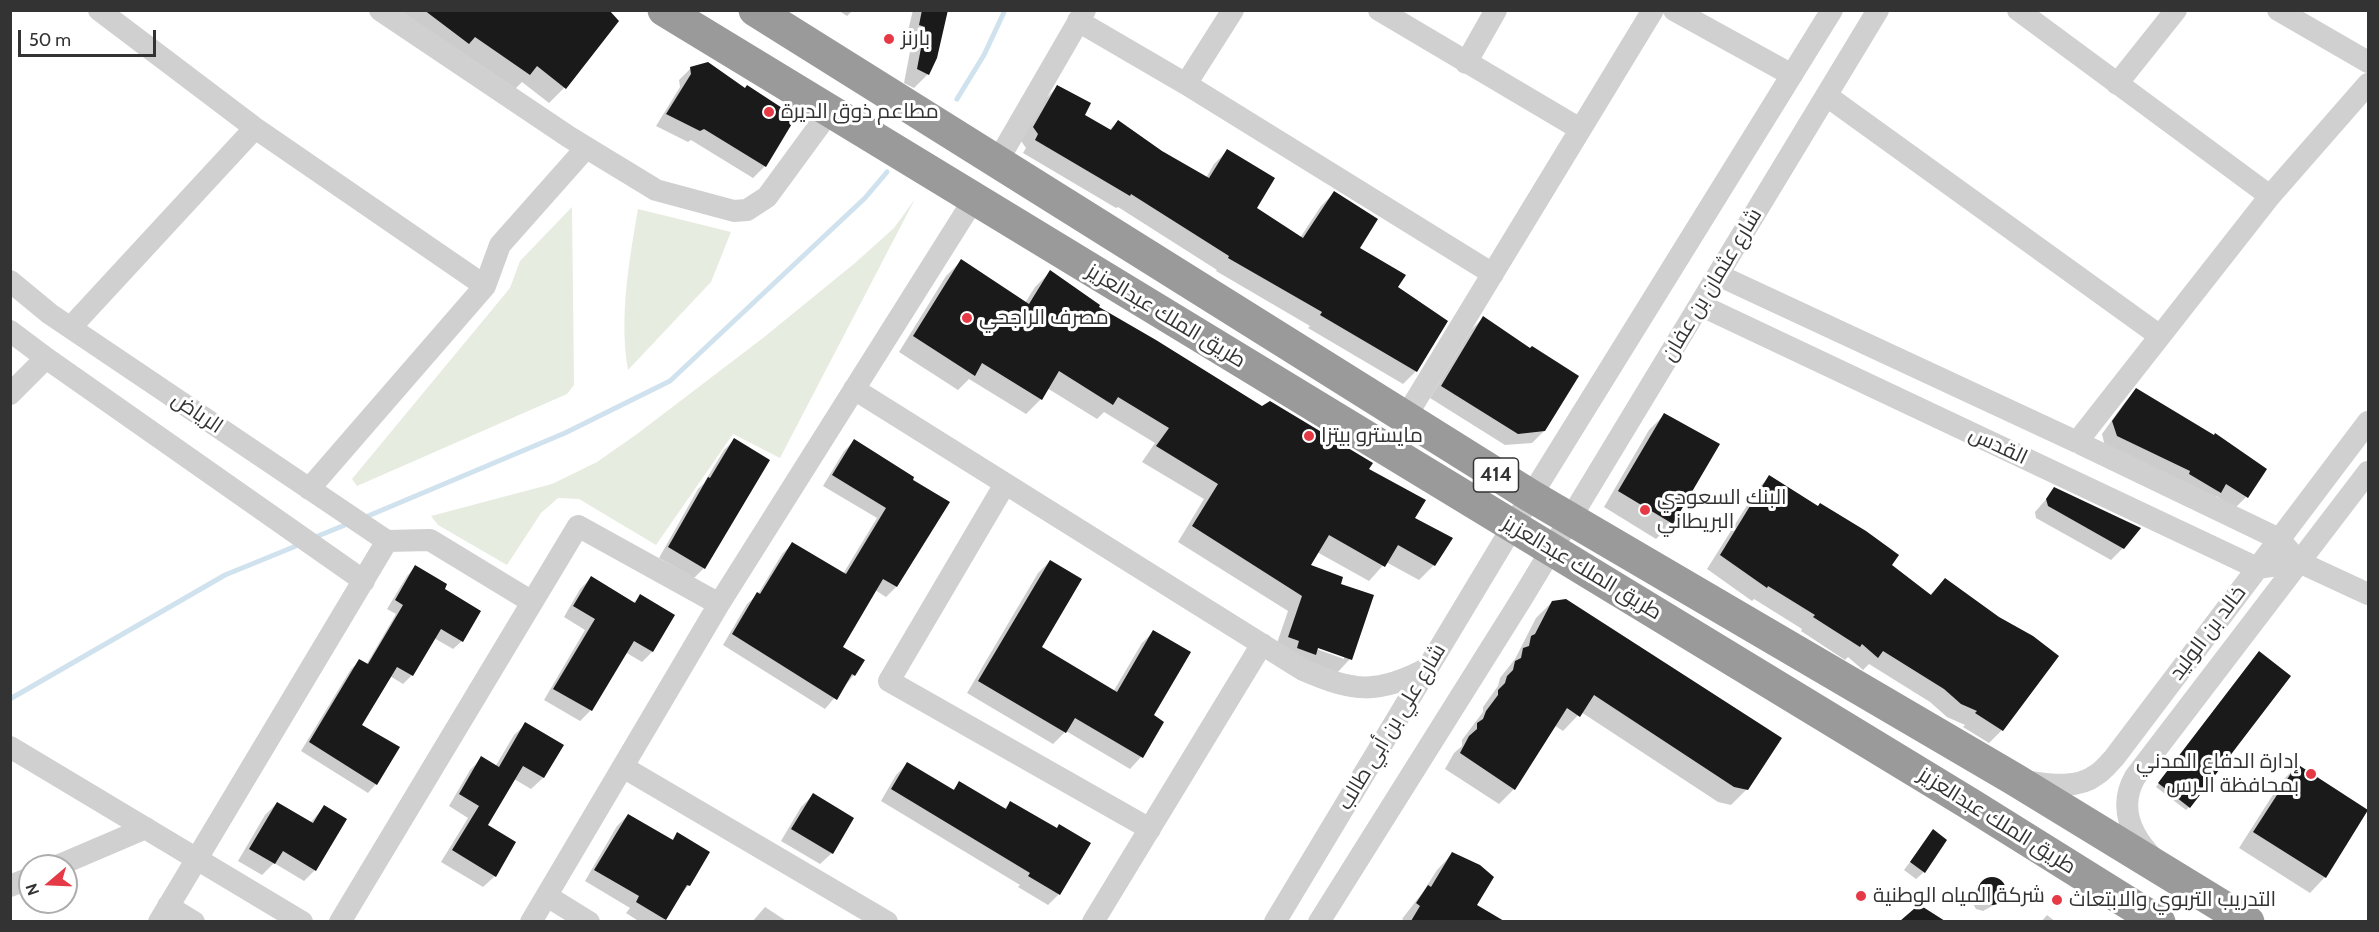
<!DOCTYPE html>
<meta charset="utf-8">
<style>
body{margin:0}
#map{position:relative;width:2379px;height:932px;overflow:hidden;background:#fff;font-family:Cabin,sans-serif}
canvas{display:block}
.frame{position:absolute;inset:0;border:12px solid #333;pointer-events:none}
.north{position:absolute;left:18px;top:854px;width:60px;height:60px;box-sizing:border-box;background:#fff;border:2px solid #adadad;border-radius:50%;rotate:251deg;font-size:16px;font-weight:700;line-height:24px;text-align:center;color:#333}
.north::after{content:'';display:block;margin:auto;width:21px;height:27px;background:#e63946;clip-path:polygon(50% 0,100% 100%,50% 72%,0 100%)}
.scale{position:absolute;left:18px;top:30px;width:138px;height:27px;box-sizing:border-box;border:3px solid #333;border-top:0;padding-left:8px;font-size:18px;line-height:21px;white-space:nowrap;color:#333;-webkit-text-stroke:4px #fff;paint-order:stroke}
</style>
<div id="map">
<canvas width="2379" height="932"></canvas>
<div class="frame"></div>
<div class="north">N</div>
<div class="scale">50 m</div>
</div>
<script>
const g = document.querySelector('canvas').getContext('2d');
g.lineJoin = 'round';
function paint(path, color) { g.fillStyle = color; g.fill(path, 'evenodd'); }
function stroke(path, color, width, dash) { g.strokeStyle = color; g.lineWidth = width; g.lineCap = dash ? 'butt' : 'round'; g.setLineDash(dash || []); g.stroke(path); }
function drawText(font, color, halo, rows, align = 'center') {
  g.font = font + ' Cabin,Cairo,sans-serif'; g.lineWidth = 6; g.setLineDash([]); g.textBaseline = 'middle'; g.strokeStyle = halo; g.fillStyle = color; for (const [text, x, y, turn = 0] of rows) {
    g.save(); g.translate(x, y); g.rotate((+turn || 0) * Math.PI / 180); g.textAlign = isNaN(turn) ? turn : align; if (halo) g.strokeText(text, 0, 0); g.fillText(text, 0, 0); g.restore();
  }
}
paint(new Path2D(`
 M915 199 780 458 733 434 656 545 579 499 558 498 541 513 507 565 438 525 431 516 552 484 597 462 637 434 763 338 855 263 894 228Z
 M572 207 574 385 567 394 357 486 352 479 510 288 520 261Z
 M638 209 731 232 711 282 628 370C619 317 629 262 638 209Z`), '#e6ecdf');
paint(new Path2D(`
 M384 10H607L564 88 549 103 522 82 514 90Z
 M838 10H853L847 16Z
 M913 10H947L928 74 914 88 904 83 912 41 906 39Z
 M691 68 745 89 794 118 765 166 753 178 691 140 688 142 656 126 680 87 679 80Z
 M1057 87 1083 116 1109 130 1118 122 1161 152 1206 178 1214 164 1227 151 1255 208 1300 238 1321 206 1334 193 1358 248 1396 288 1416 371 1403 384 1308 328 1310 326 1216 271 1217 270 1118 207 1116 208 1023 153 1026 148 1021 141 1044 100Z
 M961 261 1025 303 1035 287 1050 272 1096 308 1367 470 1412 519 1434 565 1419 580 1386 562 1369 581 1317 552 1308 566 1339 584 1350 659 1335 675 1274 652 1288 611 1178 542 1204 499 1142 462 1155 443 1104 412 1097 419 1047 388 1041 399 1026 414 969 379 958 390 899 352 946 276ZM1312 644 1344 656V659L1311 647Z
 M1483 318 1530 350 1544 431 1532 443 1505 445 1430 398 1472 329Z
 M2137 390 2246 497 2235 508 2216 496 2208 504 2105 447 2102 434 2125 402Z
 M1664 415 1672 523 1656 539 1604 507 1649 430Z
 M734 440 704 568 694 578 659 558 698 489 704 483 724 450Z
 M854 441 948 502 896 587 886 597 875 590 841 647 854 675 825 709 723 645 747 604 758 594 782 554 792 544 843 574 877 518 823 486 844 451Z
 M1769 477 1929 596 1945 579 2002 730 1989 743 1963 727 1965 725 1947 717 1930 702 1869 664 1863 670 1848 657 1845 660 1801 631 1802 629 1754 599 1752 601 1707 569 1756 491Z
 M2055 489 2123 548 2111 560 2036 518 2035 512Z
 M1050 561 1040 648 1113 692 1142 643 1153 632 1152 716 1162 722 1141 757 1130 769 1066 731 1053 744 967 693 1038 573Z
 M415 567 442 589 462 641 453 649 434 638 412 675 403 684 390 676 360 725 376 784 368 793 301 751 351 669 360 661 366 665 396 614 387 609 407 576Z
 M591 578 633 603 641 596 673 616 652 652 642 662 625 652 590 711 580 721 544 700 585 630 564 617 580 589Z
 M1552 602 1747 789 1731 805 1718 802 1581 712 1563 731 1554 725 1514 789 1499 804 1445 769 1454 753 1462 746V740L1483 712V707L1498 686 1500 678 1515 659 1536 618Z
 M2256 657 2189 807 2186 810 2156 787Z
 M526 724 562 746 543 778 531 789 514 779 486 826 495 876 483 887 441 862 468 818 449 806 470 770 482 758 495 767 514 735Z
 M907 764 952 791 959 783 1004 809 1011 802 1059 894 1048 905 1018 887 1020 885 881 801 896 775Z
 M2297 766 2367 811 2325 877 2310 893 2239 848 2281 782Z
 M813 795 832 853 820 864 781 841 801 807Z
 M277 803 310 823 324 807 315 870 304 881 274 863 262 875 238 861 265 815Z
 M628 815 671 841 678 834 689 885 680 895 663 922H640L626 913 630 908 585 881 617 826Z
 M1933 831 1924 872 1916 879 1904 870Z
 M1452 854 1475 905 1502 922H1406L1402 919 1423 892 1437 870Z
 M1986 880H1998L2004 890 2002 897 1994 905 1983 911 1976 909 1972 902V894Z
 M765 907 788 922H752Z
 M2047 915 2056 922H2041Z`), '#0003');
stroke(new Path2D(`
 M957 99 984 55 1005 10
 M368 516 565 433 670 381 865 198 887 172
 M318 536 345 525
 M10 699 225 575 296 546`), '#cfe2ee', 5);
paint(new Path2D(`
 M424 10H609L619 21 566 89 537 66 530 75 475 37 469 44Z
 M922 10H948L937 58 929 75 917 69 925 27 919 25Z
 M708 62 745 88 747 85 796 117 766 167 704 129 700 131 666 114 691 74 690 67Z
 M1057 85 1091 103 1085 115 1111 130 1118 120 1162 151 1209 178 1227 149 1275 178 1257 208 1303 238 1334 191 1378 219 1360 248 1406 275 1398 287 1448 321 1417 372 1320 315 1322 312 1228 258 1229 256 1131 194 1130 196 1035 140 1038 134 1033 127Z
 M961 259 1029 304 1050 270 1100 305 1099 307 1156 340 1262 406 1270 401 1373 463 1369 469 1426 500 1415 518 1453 538 1435 566 1398 545 1385 567 1329 535 1311 565 1343 577 1341 584 1374 595 1352 660 1318 648 1316 655 1297 648 1299 641 1288 637 1302 596 1192 526 1218 484 1156 446 1169 428 1118 397 1113 405 1059 371 1042 400 982 363 975 376 913 336Z
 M1483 316 1530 348 1532 346 1579 376 1545 431 1518 434 1441 386Z
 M2136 388 2214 435 2215 433 2267 469 2248 498 2226 484 2221 493 2189 474 2190 471 2117 436 2112 421Z
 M1664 413 1720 444 1673 524 1618 491Z
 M734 438 770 460 705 569 668 547 708 477 710 478Z
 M854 439 914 477 913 480 950 502 897 587 883 579 843 647 865 660 855 676 852 674 837 700 732 634 757 592 760 594 792 542 846 574 886 508 832 475Z
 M1769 475 1818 506 1820 503 1866 531 1899 555 1892 565 1931 595 1945 578 1999 617 2033 636 2059 656 2003 731 1975 713 1977 711 1961 704 1944 689 1883 651 1878 658 1862 644 1860 647 1813 617 1815 615 1768 586 1767 588 1720 555Z
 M2054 487 2141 528 2124 549 2048 506 2046 499Z
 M1050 560 1082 579 1042 647 1117 692 1153 630 1191 652 1154 715 1164 722 1143 758 1075 718 1066 733 978 681Z
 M415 565 447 584 445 589 481 611 463 642 441 629 413 676 397 667 362 725 400 747 377 785 309 742 359 659 368 664 403 605 395 600Z
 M591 576 635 603 640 594 675 615 653 652 634 641 592 711 553 689 595 619 573 606Z
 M1566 599 1782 738 1748 790 1734 787 1594 695 1580 717 1567 708 1515 790 1460 753 1469 736 1477 729V723L1483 719 1486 711 1498 695V690L1505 683 1507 676 1513 670 1515 661 1521 658 1523 648 1529 646 1531 636 1535 634 1552 601Z
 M2259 651 2291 676 2190 808 2158 783Z
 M525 722 564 745 544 778 523 766 488 825 516 842 496 877 452 850 479 806 459 794 481 756 499 767Z
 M907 762 954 790 959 781 1006 809 1010 801 1057 828 1059 824 1091 843 1060 895 1028 876 1030 873 891 789Z
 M2297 764 2368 810 2326 878 2253 832Z
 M813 793 854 818 833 854 791 829Z
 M277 802 313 823 324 805 347 819 316 871 283 851 275 864 249 849Z
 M628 814 673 840 677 832 710 852 690 886 687 885 666 920 636 902 639 896 594 870Z
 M1933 829 1947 840 1925 873 1910 862Z
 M1452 852 1480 865 1494 877 1477 905 1504 921H1411L1420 906 1416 903 1428 885 1431 887Z
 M1978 891a14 14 0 1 1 28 0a14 14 0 1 1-28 0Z
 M1923 907 1945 921H1900L1915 908Z`), '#1a1a1a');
stroke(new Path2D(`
 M99 10 255 128 485 286
 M380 10 569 137 656 190 734 211 747 210 767 197 830 111
 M1379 10 1580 129
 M1674 10 1792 75
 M2018 10 2270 196
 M2278 10 2368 62
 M1078 21 1186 84 1493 274
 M1466 63 1496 10
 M1186 84 1233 10
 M2117 84 2176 10
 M1827 96 2160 336
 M997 162 1085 10
 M1718 275 2077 442 2279 539 2299 562 2368 594
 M10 281 50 314 387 541
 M1700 305 2257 568 2299 562
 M71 327 255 128
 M10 331 46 358 364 581
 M854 389 1303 670C1354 692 1377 695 1428 668
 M10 394 46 358
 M1405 418 1653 10
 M2077 442 2270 196 2368 84
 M1005 484 889 681 1150 829
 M309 489 485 286 500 245 586 148
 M387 541 430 540 532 602
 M10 747 302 922
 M623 767 887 922
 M2024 781C2046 784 2077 790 2096 775 2103 771 2108 764 2114 758L2368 422
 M2154 859C2131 836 2118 807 2135 777L2368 472
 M57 866 146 828
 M10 886 30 878
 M547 896 589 922
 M168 906 194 922
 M159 922 387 541
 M340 922 578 526 719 604
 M531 922 719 604 974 199
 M1093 922 1262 644
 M1275 922 1531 496 1832 10
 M1319 922 1521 600 1878 10`), '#d0d0d0', 22);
stroke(new Path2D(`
 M664 10 1970 804 2159 922
 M755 10 1531 496 2014 779 2248 922`), '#9a9a9a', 33);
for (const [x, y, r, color] of [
 [889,39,6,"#e63946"],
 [769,112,6,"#e63946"],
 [967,318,6,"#e63946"],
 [1309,436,6,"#e63946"],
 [1645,510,6,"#e63946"],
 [2311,774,6,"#e63946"],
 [1861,896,6,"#e63946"],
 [2057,900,6,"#e63946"]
]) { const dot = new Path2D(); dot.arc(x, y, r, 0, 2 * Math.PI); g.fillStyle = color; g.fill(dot); stroke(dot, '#fff', 2); }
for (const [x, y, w] of [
 [1496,475,45]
]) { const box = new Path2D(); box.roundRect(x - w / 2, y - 17, w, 34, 4.5); g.fillStyle = '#fff'; g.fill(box); stroke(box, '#333', 1.5); }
drawText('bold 20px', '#333', null, [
 ["414",1496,475]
]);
drawText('21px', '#333', '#fff', [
 ["بارنز",901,39],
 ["مطاعم ذوق الديرة",781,112],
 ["مصرف الراجحي",979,318],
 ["مايسترو بيتزا",1321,436],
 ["البنك السعودي",1657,498],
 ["البريطاني",1657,522],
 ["إدارة الدفاع المدني",2299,762,"right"],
 ["بمحافظة الـرس",2299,786,"right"],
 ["شركة المياه الوطنية",1873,896],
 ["التدريب التربوي والابتعاث",2069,900]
], 'left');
drawText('21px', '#333', '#fff', [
 ["شارع عثمان بن عفان",1712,285,-59],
 ["طريق الملك عبدالعزيز",1166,316,31],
 ["الرياض",197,413,34],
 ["القدس",1998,446,25],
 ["طريق الملك عبدالعزيز",1582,568,31],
 ["خالد بن الوليد",2208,633,-53],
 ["شارع علي بن أبي طالب",1392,727,-59],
 ["طريق الملك عبدالعزيز",1997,821,32]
]);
</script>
